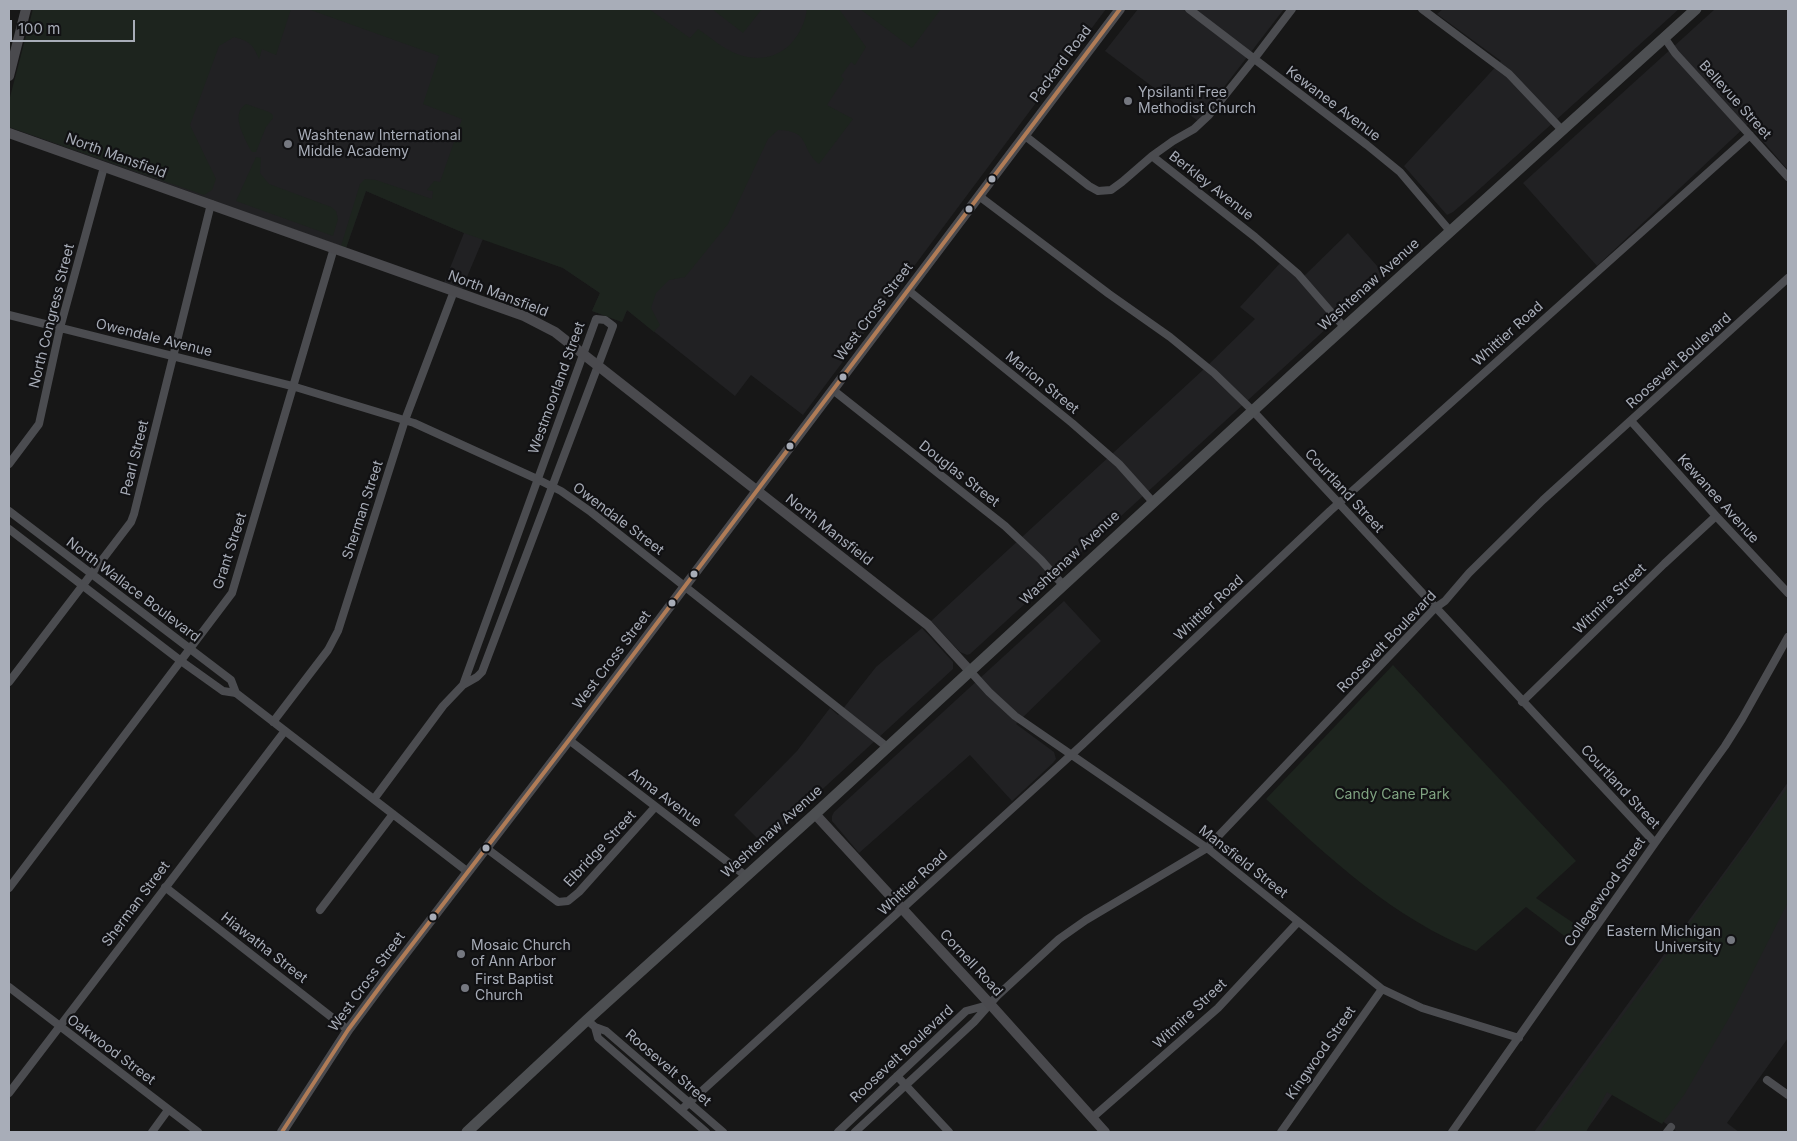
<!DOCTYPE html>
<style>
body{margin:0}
#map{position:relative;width:1797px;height:1141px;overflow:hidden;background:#171717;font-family:Inter,sans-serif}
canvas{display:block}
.frame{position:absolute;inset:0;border:10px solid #a8adb8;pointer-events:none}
.scale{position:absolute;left:10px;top:20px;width:125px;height:22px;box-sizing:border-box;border:2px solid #a8adb8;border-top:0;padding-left:6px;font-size:15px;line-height:18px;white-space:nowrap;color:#a8adb8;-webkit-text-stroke:4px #111113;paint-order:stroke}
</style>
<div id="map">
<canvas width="1797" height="1141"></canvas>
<div class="frame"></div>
<div class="scale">100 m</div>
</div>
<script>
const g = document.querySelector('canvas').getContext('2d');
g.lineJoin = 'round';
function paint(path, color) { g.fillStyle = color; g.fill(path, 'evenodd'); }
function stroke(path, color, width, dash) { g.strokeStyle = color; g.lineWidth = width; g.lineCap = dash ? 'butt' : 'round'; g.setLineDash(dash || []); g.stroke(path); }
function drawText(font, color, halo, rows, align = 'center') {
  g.font = font + ' Inter,sans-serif'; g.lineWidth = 4.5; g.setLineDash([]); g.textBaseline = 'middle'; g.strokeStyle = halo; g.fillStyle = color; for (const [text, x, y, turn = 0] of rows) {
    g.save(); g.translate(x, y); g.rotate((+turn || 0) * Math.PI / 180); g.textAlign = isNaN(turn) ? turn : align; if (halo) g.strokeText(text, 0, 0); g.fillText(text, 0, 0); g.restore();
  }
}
paint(new Path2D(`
 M33 9H1106L803 415 751 375 735 396 627 310 622 322 592 311 600 293 563 268 483 239 462 289 444 283 464 233 366 191 346 248 9 127Z
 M1138 9H1284L1198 121 1105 51Z
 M1443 9H1679L1473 195 1453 212 1447 215 1404 166 1501 61 1437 14Z
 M1715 9H1788V170L1748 124 1597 266 1523 183Z
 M1348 233 1385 275 970 654 967 655 960 652 931 621 1204 369 1255 319 1240 307 1282 261 1301 279Z
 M1064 601 1101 641 1016 724 1054 752 1056 759 1053 763 1012 801 970 755 859 853 832 821V816L834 812Z
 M922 628 953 662V669L763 844 734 815 797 751 830 708 838 715 876 667Z
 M1788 782V1038L1727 1123 1739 1132H1675L1676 1131 1617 1088 1585 1132H1534L1747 841Z`), '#212123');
paint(new Path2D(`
 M33 9H291L276 55 262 49 259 59C253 44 249 41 234 37L219 46 190 125 216 179 212 190 204 195 9 127V101Z
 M308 9H649L690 38 698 29C710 37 723 49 737 54 773 68 802 44 807 9H824L827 11 829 9H839L866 47 855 65 851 62 841 76 844 79 827 105 853 119 819 164C799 148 812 131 778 130L768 139 728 224 685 277 669 280 656 293 651 308 660 325 654 332 627 310 622 322 592 311 600 293 563 268 464 233 366 191 346 248 341 246 360 184 365 179 376 180 432 199 433 191 427 190 434 181 440 182 462 119 423 104 439 56Z
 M712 9H762L743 33Z
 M860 9H941L912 48Z
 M246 104 269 112 273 115V118L266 127 256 152H252L250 149C244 136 230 114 246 104Z
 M256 157 261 158 260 173 269 184 331 207 336 211 338 219 333 236 236 201Z
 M1393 665 1576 861 1536 898 1581 928 1571 941 1526 907 1476 951C1394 919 1329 858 1266 799Z
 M1788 787V902L1732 1013 1684 1095 1662 1124 1607 1092 1586 1132H1539Z`), '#1d241e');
stroke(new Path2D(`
 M1189 9 1367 145 1400 172 1450 231
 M1422 9 1509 74 1562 130
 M1664 37 1675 53 1788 177
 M1024 135 1089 186 1098 191 1111 190 1122 182 1152 156 1173 141 1194 129 1209 115 1254 59 1292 9
 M1152 156 1255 237 1298 274 1344 327
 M979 196 1109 294 1170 337 1214 373 1253 411 1655 843
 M908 290 1072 423 1119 464 1153 502
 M9 315 292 386 414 423 537 479 561 491 591 512 887 747
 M596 319 605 320 613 326 482 672 477 677 463 685Z
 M833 390 1005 526 1041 560 1063 585
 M1631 421 1716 516 1788 593
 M9 464 39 424 60 328 104 167
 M9 511 231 680 236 693
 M9 529 181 661 223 691 236 693 468 872
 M970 671 989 692 1015 716 1207 848 1382 989 1422 1008 1519 1038
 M9 682 131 522 134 514 211 204
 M1522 702 1664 564 1716 516
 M273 722 328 650 338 631 405 420 454 291
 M569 740 746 876
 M374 799 443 706 463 685
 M486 848 558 902 568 901 579 892 655 807
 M165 887 348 1030
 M9 888 232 593 334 248
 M320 910 393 814
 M9 987 198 1132
 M587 1020 595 1027 606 1031 723 1132
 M595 1027 598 1038 706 1132
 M897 1076 949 1132
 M1767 1080 1788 1095
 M9 1093 284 732
 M681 1110 1082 745 1330 511 1750 135
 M1092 1118 1218 1008 1298 922
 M152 1132 168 1110
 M838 1132 966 1011 988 1005
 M855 1132 974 1022 997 996 1059 939 1086 920 1207 848 1435 608 1445 601 1469 573 1543 500 1788 278
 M1281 1132 1382 989
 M1452 1132 1655 843 1725 746 1742 719 1788 637
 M1667 1132 1671 1127`), '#4b4c50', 8);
stroke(new Path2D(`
 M9 76 26 9
 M9 133 524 316 555 332 928 625 970 671
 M815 814 990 1004 1105 1132
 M282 1132 348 1030 388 976 569 740 1120 9`), '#4a4a4e', 10);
stroke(new Path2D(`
 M467 1132 587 1020 815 814 1295 372 1696 9`), '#4d4f52', 11);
stroke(new Path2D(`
 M282 1132 348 1030 388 976 569 740 1120 9`), '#b07c57', 4);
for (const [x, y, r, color] of [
 [1128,101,5,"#757880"],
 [288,144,5,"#757880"],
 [992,179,4.5,"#a8adb8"],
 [969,209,4.5,"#a8adb8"],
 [843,377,4.5,"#a8adb8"],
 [790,446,4.5,"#a8adb8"],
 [694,574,4.5,"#a8adb8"],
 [672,603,4.5,"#a8adb8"],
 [486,848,4.5,"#a8adb8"],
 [433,917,4.5,"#a8adb8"],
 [1731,940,5,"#757880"],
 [461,954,5,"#757880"],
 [465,988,5,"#757880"]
]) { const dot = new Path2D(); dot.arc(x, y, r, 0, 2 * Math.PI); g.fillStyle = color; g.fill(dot); stroke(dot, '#111113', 2); }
drawText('14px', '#a8adb8', '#111113', [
 ["Packard Road",1061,64,-53],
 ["Bellevue Street",1735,100,48],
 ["Kewanee Avenue",1333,104,37],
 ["North Mansfield",116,156,20],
 ["Berkley Avenue",1211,186,38],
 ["Washtenaw Avenue",1369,285,-42],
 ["North Mansfield",498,294,21],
 ["West Cross Street",874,312,-53],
 ["North Congress Street",52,316,-76],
 ["Whittier Road",1508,334,-42],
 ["Owendale Avenue",154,338,14],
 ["Roosevelt Boulevard",1679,361,-42],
 ["Marion Street",1042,383,39],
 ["Westmoorland Street",557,388,-70],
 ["Pearl Street",135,458,-76],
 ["Douglas Street",959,474,38],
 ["Courtland Street",1344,491,47],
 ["Kewanee Avenue",1718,499,48],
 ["Sherman Street",363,510,-72],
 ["Owendale Street",618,519,37],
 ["North Mansfield",829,530,38],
 ["Grant Street",230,551,-72],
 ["Washtenaw Avenue",1070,558,-43],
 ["North Wallace Boulevard",133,590,37],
 ["Witmire Street",1610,599,-44],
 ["Whittier Road",1209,608,-43],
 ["Roosevelt Boulevard",1387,642,-46],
 ["West Cross Street",612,660,-53],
 ["Courtland Street",1620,787,47],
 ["Anna Avenue",665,798,37],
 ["Washtenaw Avenue",772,832,-42],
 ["Elbridge Street",600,849,-47],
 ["Mansfield Street",1243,862,38],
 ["Whittier Road",913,883,-43],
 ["Collegewood Street",1605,892,-55],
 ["Sherman Street",136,904,-53],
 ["Hiawatha Street",264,948,38],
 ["Cornell Road",971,963,47],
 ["West Cross Street",367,982,-54],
 ["Witmire Street",1190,1014,-43],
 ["Oakwood Street",111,1050,37],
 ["Kingwood Street",1321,1053,-55],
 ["Roosevelt Boulevard",902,1054,-43],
 ["Roosevelt Street",668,1068,41]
]);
drawText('14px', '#a8adb8', '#111113', [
 ["Ypsilanti Free",1138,93],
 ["Methodist Church",1138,109],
 ["Washtenaw International",298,136],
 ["Middle Academy",298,152],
 ["Eastern Michigan",1721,932,"right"],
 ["University",1721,948,"right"],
 ["Mosaic Church",471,946],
 ["of Ann Arbor",471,962],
 ["First Baptist",475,980],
 ["Church",475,996]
], 'left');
drawText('14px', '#7fa381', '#111113', [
 ["Candy Cane Park",1392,795]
]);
</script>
